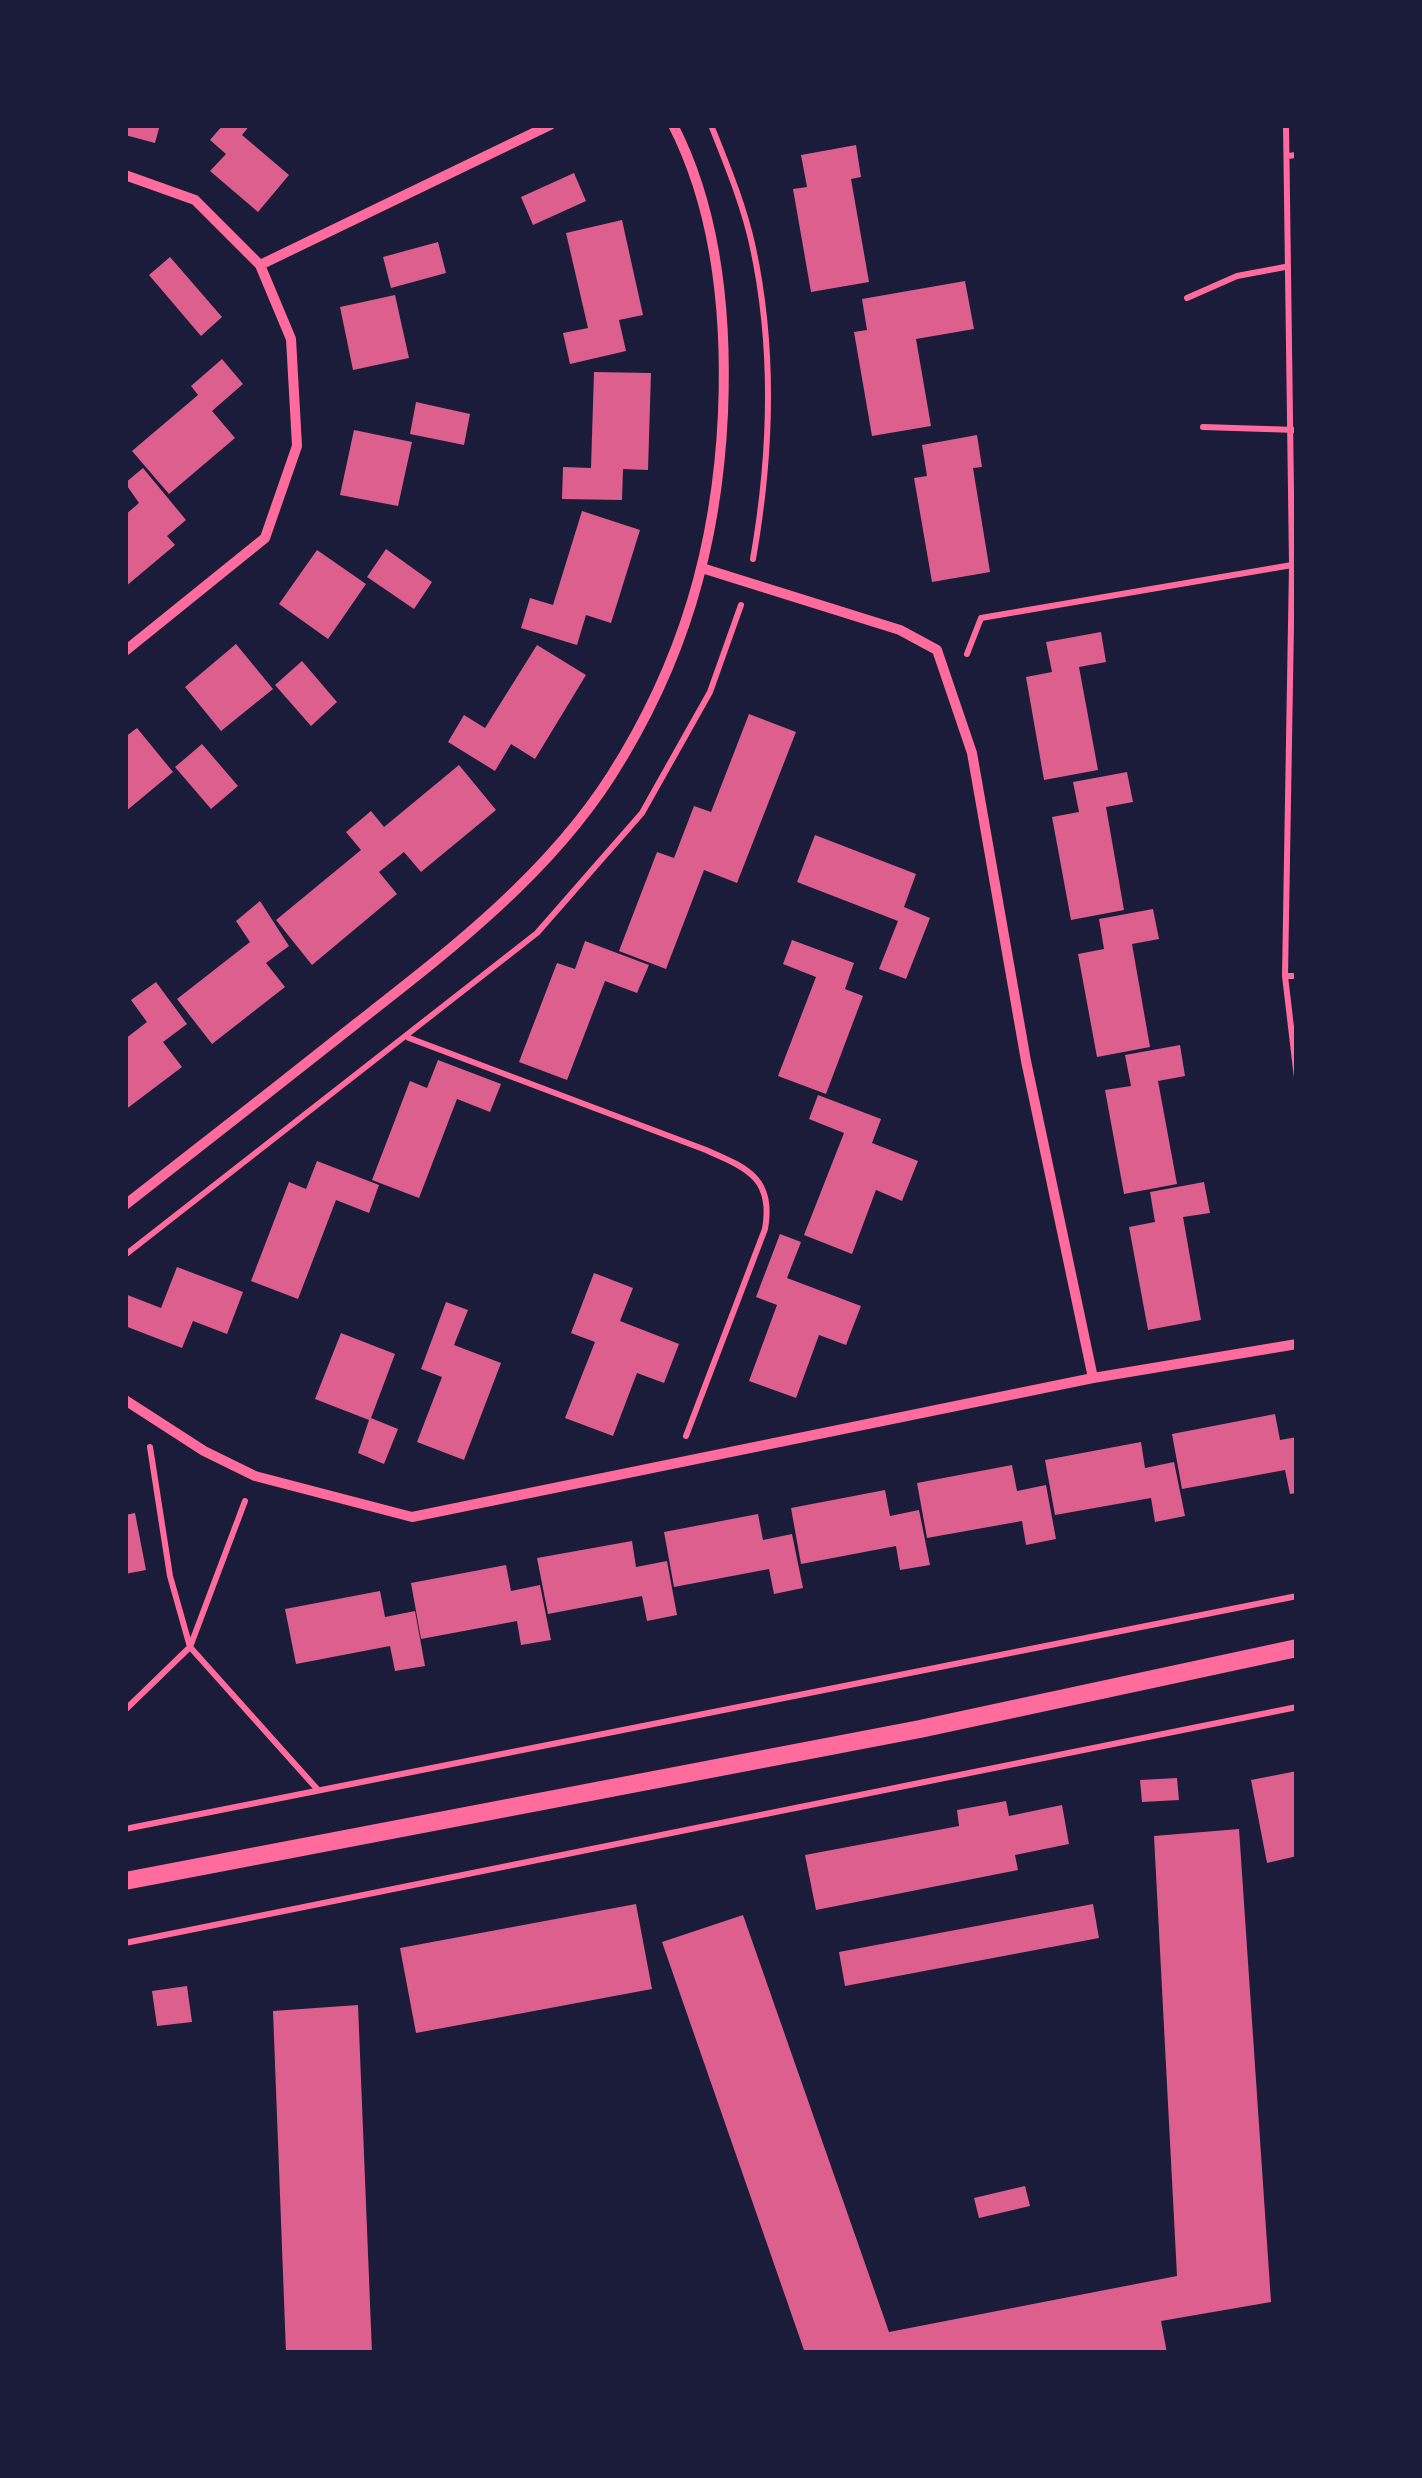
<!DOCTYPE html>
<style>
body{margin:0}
#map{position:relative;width:1422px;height:2478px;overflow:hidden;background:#1b1b3a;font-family:"Public Sans",sans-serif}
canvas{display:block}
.frame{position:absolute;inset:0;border:128px solid #1b1b3a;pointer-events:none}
</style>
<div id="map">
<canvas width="1422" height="2478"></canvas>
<div class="frame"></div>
</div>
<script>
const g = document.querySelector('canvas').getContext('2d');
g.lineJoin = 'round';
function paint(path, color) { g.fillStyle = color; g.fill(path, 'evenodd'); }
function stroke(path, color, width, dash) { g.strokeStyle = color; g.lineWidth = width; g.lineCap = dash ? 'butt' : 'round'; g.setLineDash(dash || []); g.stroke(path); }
paint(new Path2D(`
 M125 125H160L155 143 125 135Z
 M223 125H250L242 135 289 175 258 212 210 171 226 154 210 140Z
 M856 145 861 177 851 179 869 282 811 292 793 189 807 187 801 155Z
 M574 173 586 201 533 225 521 197Z
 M622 220 643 315 619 320 626 351 570 364 563 333 588 328 566 233Z
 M438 242 446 273 391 288 383 257Z
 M170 257 222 317 201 336 149 275Z
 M965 281 974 329 916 339 931 426 872 436 854 332 867 330 862 299Z
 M395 295 409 358 353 370 340 307Z
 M222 359 243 384 212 411 235 438 169 494 132 451 198 395 191 386Z
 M594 372 651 373 648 470 623 469 622 500 562 499 563 467 591 468Z
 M416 402 470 414 464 445 410 434Z
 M354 430 412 442 398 506 340 495Z
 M977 435 982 467 973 468 990 572 932 582 914 478 927 476 922 445Z
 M143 468 186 520 167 536 175 545 125 587V515L139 503 125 483Z
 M582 511 640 530 611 623 586 615 577 645 521 628 530 598 553 605Z
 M386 549 432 582 414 609 367 577Z
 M317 550 366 584 328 639 279 604Z
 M1101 632 1106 662 1079 667 1098 770 1044 780 1026 677 1052 672 1046 642Z
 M236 644 273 689 221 731 185 687Z
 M537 645 586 675 535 759 511 744 495 771 448 742 464 715 485 728Z
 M302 661 337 702 311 726 275 685Z
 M749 714 796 732 737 883 704 870 666 969 619 951 657 852 674 858 694 806 711 812Z
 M137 728 173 772 125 812V737Z
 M202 744 238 786 211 809 175 767Z
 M459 765 496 810 421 872 404 852 379 872 397 894 312 965 276 920 361 850 346 832 371 811 384 827Z
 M1127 772 1133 802 1106 807 1124 910 1071 920 1052 817 1079 812 1073 782Z
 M815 835 916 874 904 907 930 918 906 979 879 969 898 921 797 882Z
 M260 901 289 946 266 963 285 987 212 1044 177 999 250 942 236 921Z
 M1153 909 1159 939 1132 944 1150 1047 1097 1057 1078 954 1104 949 1099 919Z
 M792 940 854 963 845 989 863 996 826 1094 778 1076 816 977 783 964Z
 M585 941 649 965 637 993 605 981 567 1080 519 1062 557 963 575 969Z
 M156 982 187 1024 163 1042 182 1067 125 1110V1039L147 1022 131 1000Z
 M1180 1045 1185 1076 1158 1081 1177 1184 1124 1194 1105 1090 1131 1086 1125 1055Z
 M438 1060 501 1084 490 1112 457 1099 419 1198 372 1180 410 1081 427 1088Z
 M818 1095 881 1119 872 1143 918 1161 902 1201 876 1190 852 1254 804 1235 844 1133 809 1119Z
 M317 1161 379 1185 369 1213 336 1200 298 1299 251 1281 289 1182 306 1189Z
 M1204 1182 1210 1213 1183 1217 1201 1320 1148 1330 1129 1227 1155 1222 1150 1192Z
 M780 1234 801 1242 787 1278 861 1306 846 1345 819 1335 796 1398 749 1381 777 1305 756 1297Z
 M177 1267 243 1292 227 1334 193 1321 182 1348 125 1326V1294L161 1308Z
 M594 1273 633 1288 620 1321 679 1344 664 1383 637 1373 613 1436 565 1418 595 1342 571 1333Z
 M446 1302 468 1310 454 1345 501 1363 464 1460 417 1442 442 1377 421 1369Z
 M341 1333 395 1354 371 1418 398 1429 384 1464 358 1453 369 1420 315 1399Z
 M1275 1414 1280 1440 1297 1437V1493L1290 1494 1285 1470 1182 1489 1172 1434Z
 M1141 1442 1145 1468 1174 1462 1185 1516 1155 1522 1151 1498 1055 1515 1045 1460Z
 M1012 1465 1017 1491 1046 1485 1056 1539 1026 1545 1022 1521 927 1538 917 1483Z
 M885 1490 890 1516 919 1510 930 1565 900 1570 896 1546 801 1564 791 1508Z
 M135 1513 146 1570 125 1574V1515Z
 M758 1514 763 1540 792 1534 803 1588 774 1594 769 1569 674 1587 664 1532Z
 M632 1541 636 1567 667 1561 677 1615 647 1621 642 1596 548 1614 537 1558Z
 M506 1565 511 1591 540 1585 551 1640 521 1645 517 1621 421 1639 411 1583Z
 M380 1591 385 1617 415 1611 425 1666 395 1671 390 1646 296 1664 285 1609Z
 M1297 1771V1856L1267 1863 1251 1780Z
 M1177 1778 1179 1800 1142 1802 1140 1780Z
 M1006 1801 1009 1816 1062 1805 1069 1844 1015 1855 1018 1870 816 1910 805 1855 959 1826 957 1810Z
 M1239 1829 1271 2302 1161 2321 1167 2353H805L662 1942 743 1915 889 2332 1177 2276 1154 1836Z
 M636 1904 652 1989 416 2033 400 1948Z
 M1093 1904 1099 1938 845 1986 839 1952Z
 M187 1986 192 2022 157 2026 152 1991Z
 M358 2005 372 2353H286L273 2011Z
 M1025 2186 1030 2206 979 2218 974 2198Z`), '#dd5f8e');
stroke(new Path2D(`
 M711 125C727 165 744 206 753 248 775 351 771 457 753 559
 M1286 125 1292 565 1285 976 1297 1078
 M1287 156 1297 155
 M1187 298 1237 276 1285 267
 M1203 427 1297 430
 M967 654 981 618 1292 565
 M1285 976H1297
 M409 1038 706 1150C747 1168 774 1178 765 1229L686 1436
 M125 1255 537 933 642 813 710 692 741 605
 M150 1447 170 1576 190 1647 318 1790
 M125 1710 190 1647 245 1501
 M125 1829 1297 1596
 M125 1943 1297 1707`), '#ff6b9d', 6);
stroke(new Path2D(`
 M125 175 195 200 260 265 291 339 297 446 265 538 125 651
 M260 265 550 125
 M705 569 900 630 937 650 972 753 1026 1061 1093 1378
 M125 1205C202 1145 280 1084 357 1023 449 951 547 876 611 776 683 663 717 546 723 413 727 317 717 211 673 125
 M125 1400 204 1451 255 1476 412 1517 1093 1378 1297 1344`), '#ff6b9d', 10);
stroke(new Path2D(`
 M125 1881 920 1729 1297 1648`), '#ff6b9d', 18);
</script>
